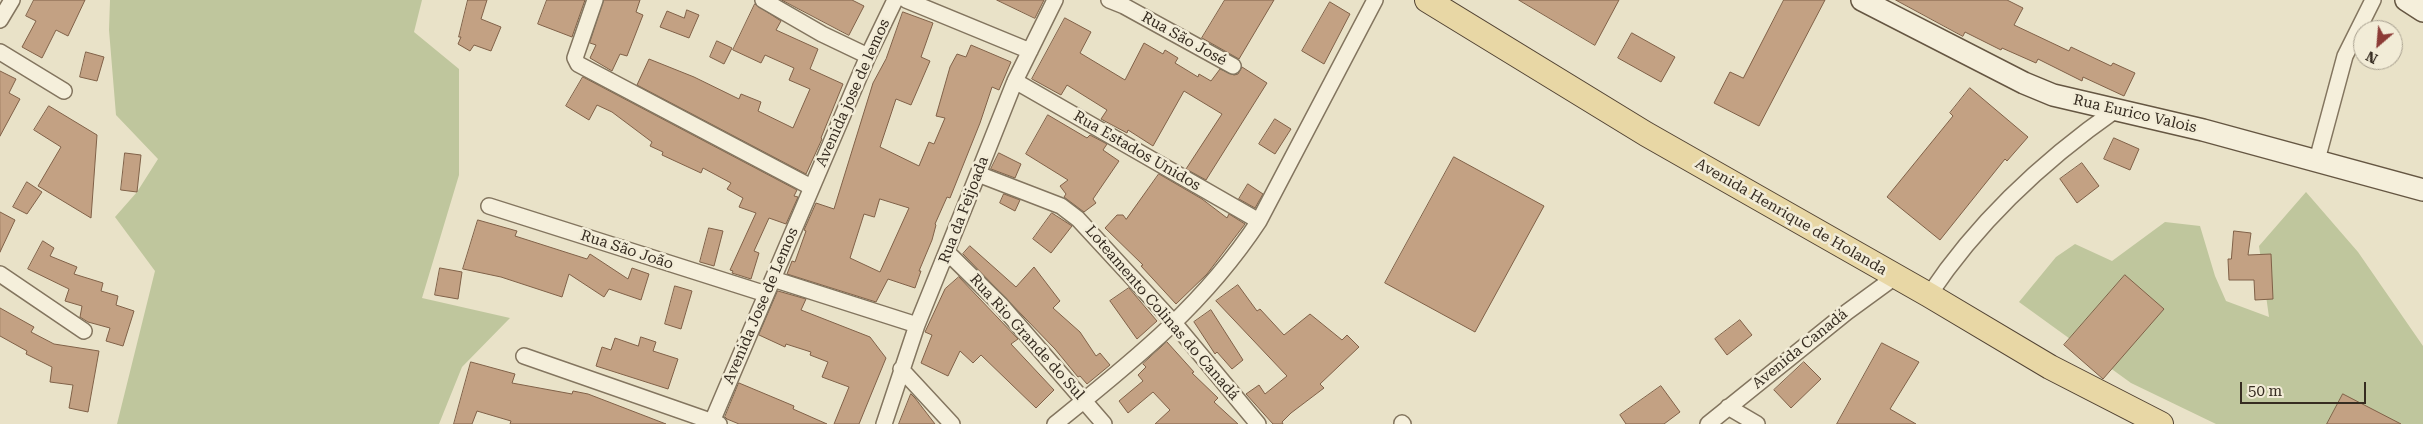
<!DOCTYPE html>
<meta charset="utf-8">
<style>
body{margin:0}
#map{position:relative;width:2423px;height:424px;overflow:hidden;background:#e9e2c8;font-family:"Roboto Serif",serif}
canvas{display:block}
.north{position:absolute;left:2353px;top:20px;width:50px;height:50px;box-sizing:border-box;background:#f2ecd7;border:1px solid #a79f8e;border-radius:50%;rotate:207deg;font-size:14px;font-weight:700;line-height:20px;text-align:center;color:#362c21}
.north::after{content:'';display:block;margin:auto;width:18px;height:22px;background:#8c3b36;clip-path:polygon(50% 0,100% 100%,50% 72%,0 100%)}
.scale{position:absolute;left:2240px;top:382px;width:126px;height:22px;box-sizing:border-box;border:2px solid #362c21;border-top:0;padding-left:6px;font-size:15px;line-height:18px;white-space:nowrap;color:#362c21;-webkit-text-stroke:4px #f2ecd7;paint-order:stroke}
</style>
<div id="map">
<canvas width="2423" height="424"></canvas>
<div class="north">N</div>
<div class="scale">50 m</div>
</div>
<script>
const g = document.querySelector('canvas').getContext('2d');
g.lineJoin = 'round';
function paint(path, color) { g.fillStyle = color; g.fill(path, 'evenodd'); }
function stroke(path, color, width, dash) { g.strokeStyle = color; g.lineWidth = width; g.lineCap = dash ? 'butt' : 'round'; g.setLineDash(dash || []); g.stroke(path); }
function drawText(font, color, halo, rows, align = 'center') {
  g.font = font + ' "Roboto Serif",serif'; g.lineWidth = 5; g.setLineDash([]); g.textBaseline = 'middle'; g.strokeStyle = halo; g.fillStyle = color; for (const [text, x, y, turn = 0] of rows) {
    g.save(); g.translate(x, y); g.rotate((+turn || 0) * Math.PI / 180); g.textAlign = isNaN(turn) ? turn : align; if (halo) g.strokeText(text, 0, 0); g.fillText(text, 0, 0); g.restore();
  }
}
paint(new Path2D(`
 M110 0H422L414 32 459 69V175L422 298 510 318 462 367 439 424H117L155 271 115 217 137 192 158 159 116 115 109 30Z
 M2306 192 2358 252 2423 346V424H2216L2131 383 2019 302 2056 257 2075 244 2112 261 2165 222 2200 226 2215 276 2226 301 2269 317 2259 246Z`), '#bfc69d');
const building = new Path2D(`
 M34 0H85L68 36 56 30 42 58 22 47 36 21 26 16Z
 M468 0H487L481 19 501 27 491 51 474 45 470 51 458 44 461 37H459Z
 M547 0H585L572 37 538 24Z
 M604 0H640L636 12 643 15 627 56 620 54 612 71 590 58 596 45 590 43Z
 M782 0H852L864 6 849 35Z
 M997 0H1044L1035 18Z
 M1225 0H1274L1239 59 1202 38Z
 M1519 0H1619L1595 45Z
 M1784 0H1825L1759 126 1714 103 1730 72 1743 78Z
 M1896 0H2007L2023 8 2014 25 2069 51 2071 47 2111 66 2113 63 2135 73 2124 96 2083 77 2082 81 2038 59 2036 63 2002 48 2001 50 1965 32 1963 36Z
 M1330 2 1350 14 1324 64 1302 51Z
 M755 4 781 21 776 30 818 49 810 69 843 84 821 138 822 139 806 174 637 85 649 59 694 77 739 99 741 94 761 102 758 111 793 128 810 89 789 80 794 68 765 55 761 63 733 50Z
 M687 10 699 15 689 38 660 27 667 11 684 18Z
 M903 12 933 23 921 57 930 61 911 105 896 99 880 147 919 166 929 142 934 144 945 118 936 116 950 67 957 54 966 57 971 45 1011 62 999 90 992 87 980 123 950 198 947 197 935 224 936 225 932 240 919 271H921L915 288 888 279 876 302 787 274 792 261 795 262 806 231 804 230 816 203 834 209 873 83 886 59ZM880 199 909 208 880 272 850 258 864 214 874 217Z
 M1065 18 1091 32 1080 53 1125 80 1144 43 1163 54 1165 50 1178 58 1175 63 1198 77 1199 74 1211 81 1220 69 1234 75 1238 74 1242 67 1267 83 1206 180 1186 169 1222 114 1184 91 1153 146 1128 130 1127 133 1101 119 1107 110 1067 85 1061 95 1032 79Z
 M1632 33 1675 57 1661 82 1618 58Z
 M717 41 732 48 724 64 710 57Z
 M86 52 104 57 97 81 80 77Z
 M0 71 16 79 9 93 20 99 0 136Z
 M583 77 797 190 794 196 798 197 786 224 769 218 754 251 759 253 751 279 732 273 733 271 730 270 756 213 739 207 743 198 727 189 731 183 703 168 701 173 662 155 663 152 650 146 652 142 612 112 597 105 589 120 566 106Z
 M1970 88 2028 137 2007 161 2005 159 1940 240 1887 197 1953 116 1950 113Z
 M49 106 97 135 91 218 38 186 61 147 34 130Z
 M1048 115 1087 138 1090 135 1107 144 1103 150 1119 161 1093 199 1096 203 1084 212 1064 197 1066 194 1060 186 1068 180 1026 154Z
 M1275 119 1291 129 1275 154 1259 144Z
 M2114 138 2139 149 2130 170 2104 159Z
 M125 153 141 155 137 192 121 190Z
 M999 153 1021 164 1015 178 991 169Z
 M1454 157 1544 206 1475 332 1385 283Z
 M2082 163 2099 186 2077 203 2060 179Z
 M1159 174 1202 199 1227 218 1229 214 1245 224 1207 274 1176 304 1141 266 1143 265 1105 228 1117 215H1123L1126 219Z
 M27 182 42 192 27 214 13 207Z
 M1248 184 1263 194 1255 208 1239 199Z
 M1004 194 1020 200 1015 211 1000 203Z
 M0 212 15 220 0 252Z
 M1052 213 1072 226 1051 253 1033 239Z
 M478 220 517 231 515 236 587 259 590 254 628 279 632 268 649 274 641 300 609 289 604 297 569 274 562 297 501 277 463 269Z
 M709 228 723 231 714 266 700 262Z
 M2234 231 2251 233 2248 255 2271 254 2273 299 2255 300 2254 280H2229L2228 259H2231Z
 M43 241 54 248 50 256 77 267 74 274 103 283 101 291 118 296 116 305 134 311 123 346 106 341 110 328 88 322 80 317 82 306 65 301 69 289 28 269Z
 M970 246 1016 287 1034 267 1060 301 1053 308 1080 332 1096 356 1100 353 1110 365 1087 384 1080 376 1078 377 1055 349 963 254Z
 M440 268 462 272 458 299 435 295Z
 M2125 275 2164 309 2103 379 2064 345Z
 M959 277 1018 339 1011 344 1054 390 1036 408 981 355 973 363 960 351 948 376 921 363 932 335 925 332 945 289Z
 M1238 285 1257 311 1260 309 1284 335 1310 314 1342 340 1347 335 1359 347 1320 384 1324 388 1291 413 1282 422 1283 424H1273L1246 394 1259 385 1265 394 1287 376 1216 301Z
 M675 286 692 291 681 329 665 324Z
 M1129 288 1157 321 1137 339 1110 301Z
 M778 291 806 299 801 310 870 337 886 358 859 424H834L849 387 822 377 828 362 810 355 811 352 786 344 785 347 759 335Z
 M0 308 34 327 31 332 54 344 99 351 88 412 69 408 73 385 50 382 52 367 26 354 27 351 0 336Z
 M1211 310 1243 360 1232 369 1217 352 1215 354 1194 322Z
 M1740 320 1752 335 1727 355 1715 339Z
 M641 337 656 342 653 351 678 359 668 389 596 366 602 347 611 350 615 338 638 346Z
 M1167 342 1194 372 1192 373 1218 398 1214 402 1238 424H1155L1170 410 1153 392 1128 413 1119 401 1143 381 1138 375 1146 367 1143 364Z
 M1882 343 1919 362 1890 409 1916 424H1837Z
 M471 362 515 374 512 383 572 394 573 391 588 394 666 424H510L511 421 477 411 472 424H454Z
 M1804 362 1821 379 1791 408 1774 390Z
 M739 383 794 406 793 409 827 424H739L727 419 725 417Z
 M1661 386 1680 412 1664 424H1626L1620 415Z
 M911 394 915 398 935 424H899Z
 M2343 394 2401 424H2327Z`);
paint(building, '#c3a183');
stroke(building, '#806148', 1);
const minor = new Path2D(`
 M595 0 575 58 578 64 811 187
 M763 0 822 34 868 56
 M906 0 1030 51
 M1109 0 1124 6 1233 66
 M0 20 12 0
 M0 52 64 91
 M1015 81 1259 221
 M2317 160 2345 56 2373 0
 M978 174 1061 206 1078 219 1175 324 1258 424
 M489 206 766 294
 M948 253 1000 304 1104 424
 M0 274 84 331
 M773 279 917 325
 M1929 295C1979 220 2044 160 2117 109
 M524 356 719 424
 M901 369 952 424
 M1728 407 1757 424
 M1402 423 1403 424
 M711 424 868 56 895 0
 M884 424 917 325 978 174 1015 81 1055 0
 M1055 424C1133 361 1203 306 1259 221L1375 0
 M1708 424 1847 312 1895 277`);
const secondary = new Path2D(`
 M1862 0 2024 83 2053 95 2203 130 2423 190
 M2406 0 2423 11`);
const primary = new Path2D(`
 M1427 0 1646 134 1929 295 2050 367 2161 424`);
stroke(minor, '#83755f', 18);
stroke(secondary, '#655642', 24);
stroke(primary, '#524333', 26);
stroke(minor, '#f5efdb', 15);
stroke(secondary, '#f5efdb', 21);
stroke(primary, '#e8d7a5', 24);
drawText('15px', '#362c21', '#f2ecd7', [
 ["Rua São José",1184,39,29],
 ["Avenida jose de lemos",853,93,-66],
 ["Rua Eurico Valois",2135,114,13],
 ["Rua Estados Unidos",1137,151,30],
 ["Rua da Feijoada",964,210,-69],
 ["Avenida Henrique de Holanda",1791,217,30],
 ["Rua São João",627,250,18],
 ["Avenida Jose de Lemos",761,306,-67],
 ["Loteamento Colinas do Canadá",1162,313,49],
 ["Rua Rio Grande do Sul",1027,337,48],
 ["Avenida Canadá",1800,349,-39]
]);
</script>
